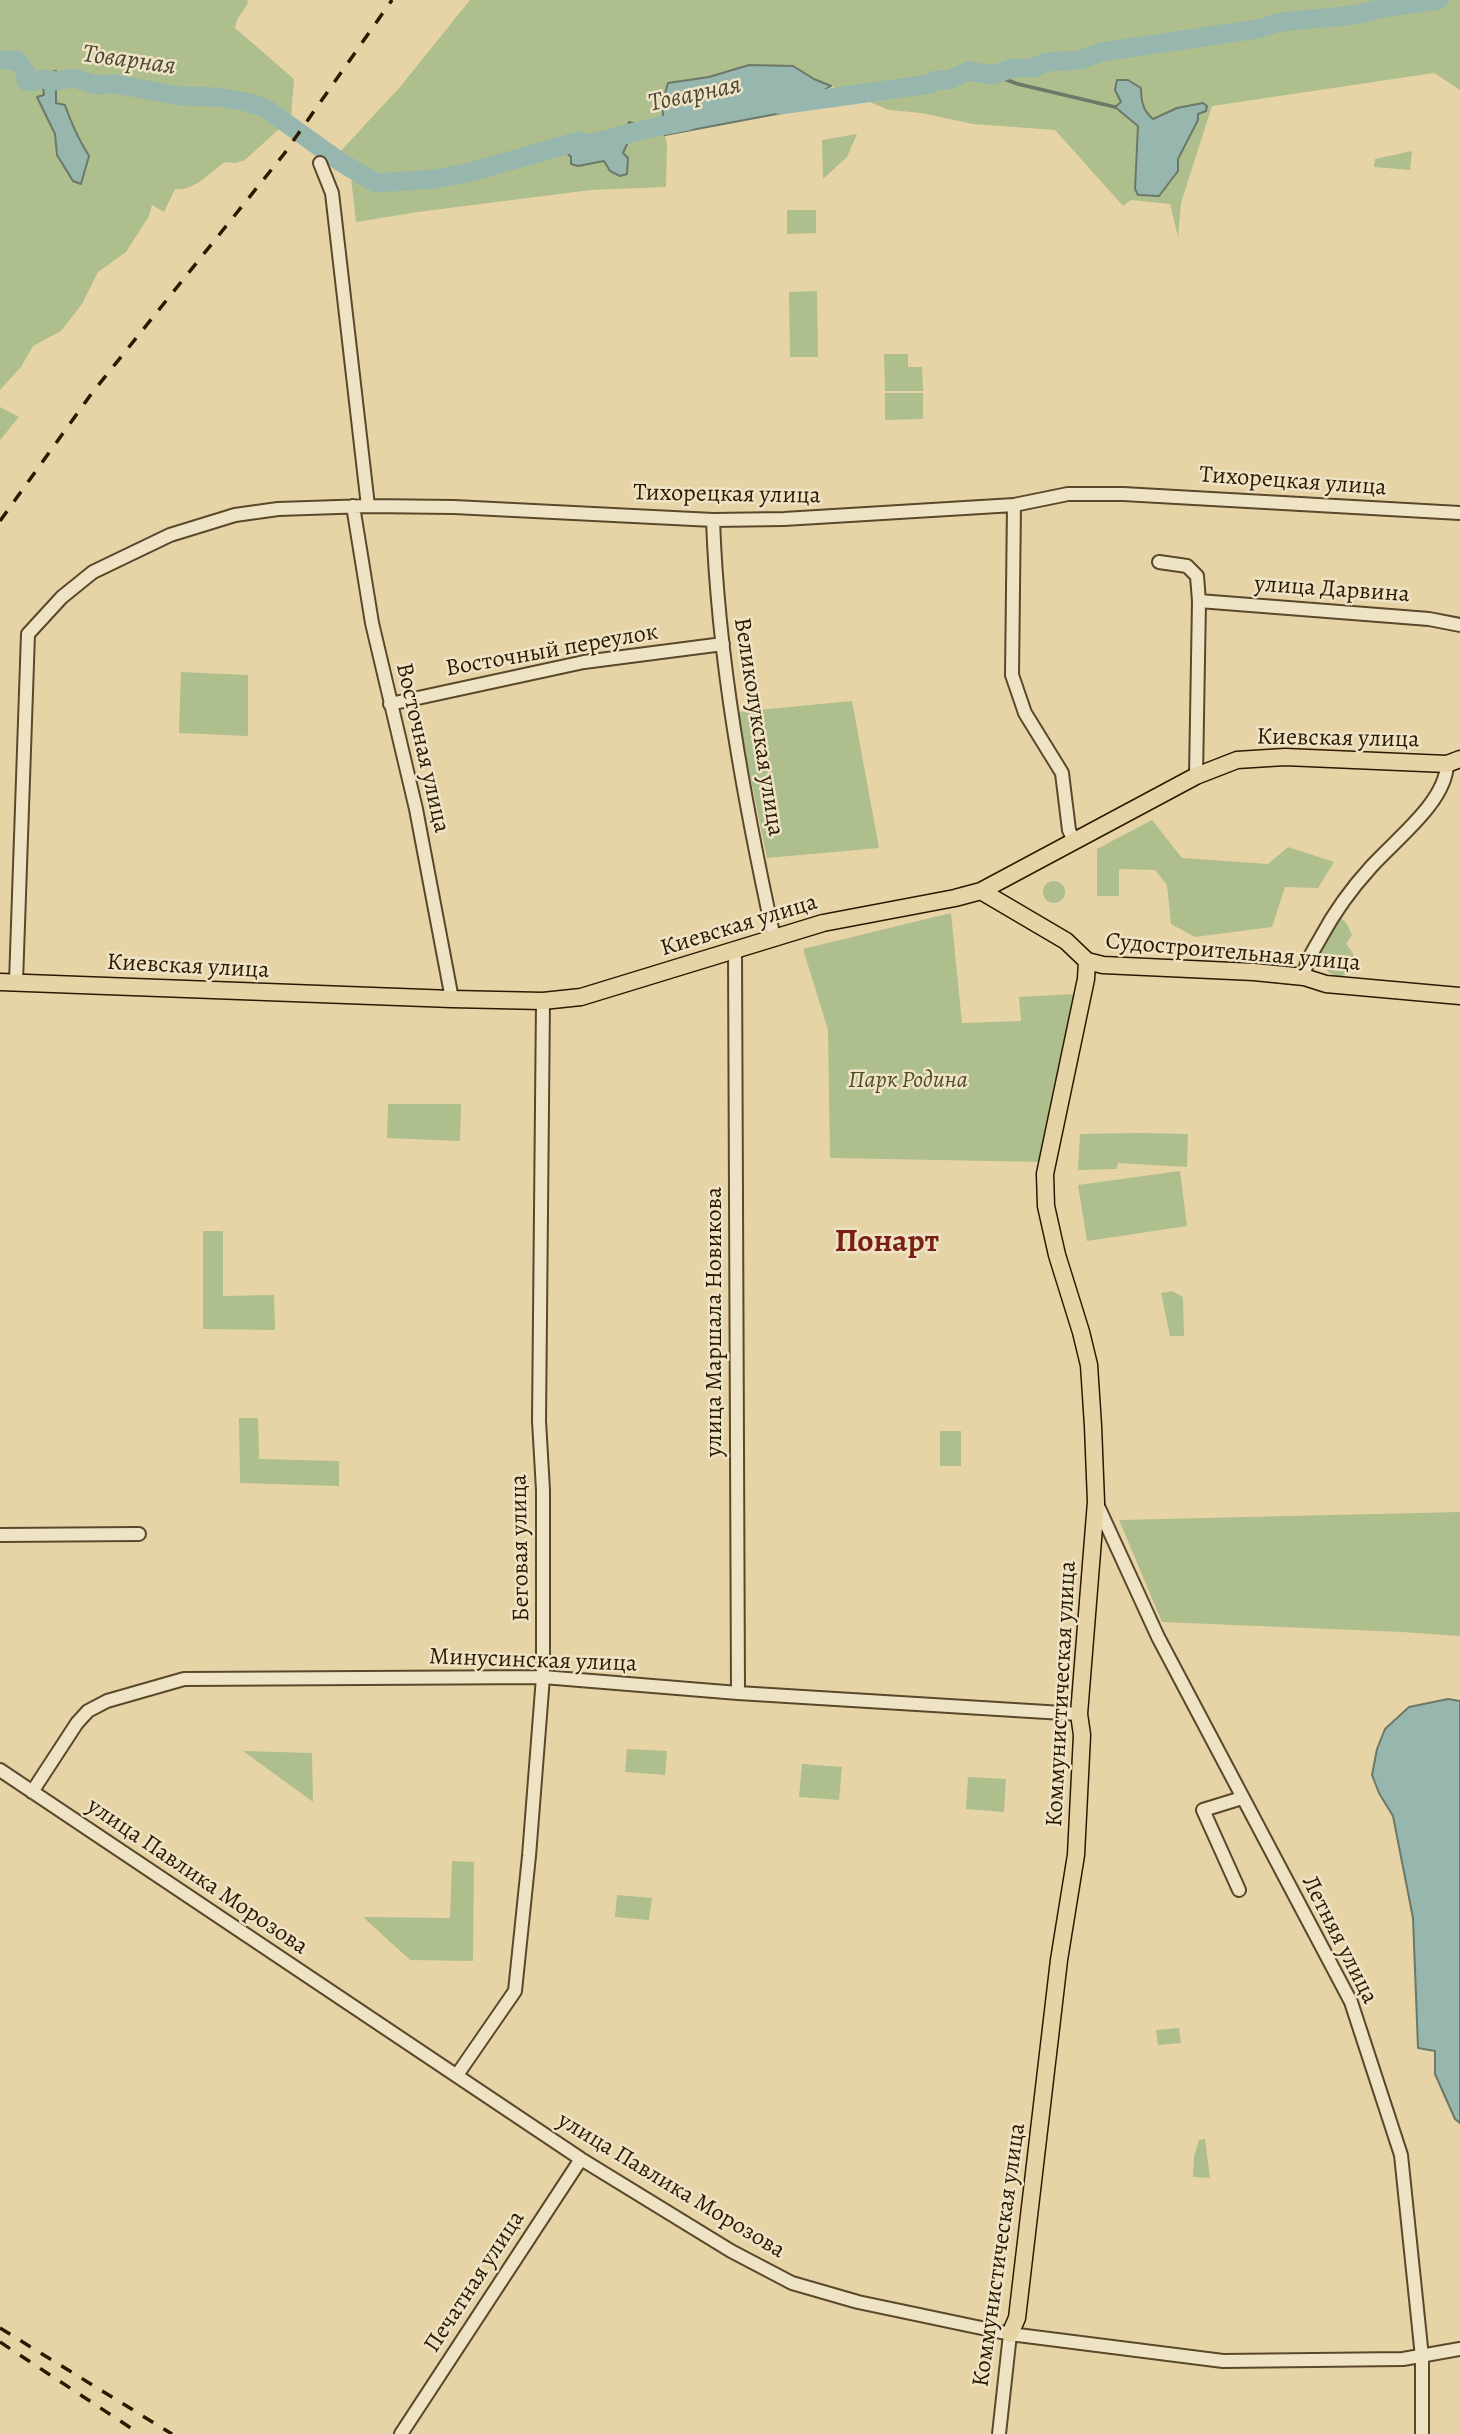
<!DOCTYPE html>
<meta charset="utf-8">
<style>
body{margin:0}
canvas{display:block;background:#e6d4a7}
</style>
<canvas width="1460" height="2434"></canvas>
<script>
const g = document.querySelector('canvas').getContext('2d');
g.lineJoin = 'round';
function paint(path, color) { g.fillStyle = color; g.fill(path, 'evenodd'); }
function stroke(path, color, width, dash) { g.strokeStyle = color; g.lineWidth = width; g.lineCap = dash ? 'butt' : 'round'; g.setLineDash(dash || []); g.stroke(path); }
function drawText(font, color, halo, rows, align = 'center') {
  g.font = font + ' Alegreya,serif'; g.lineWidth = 5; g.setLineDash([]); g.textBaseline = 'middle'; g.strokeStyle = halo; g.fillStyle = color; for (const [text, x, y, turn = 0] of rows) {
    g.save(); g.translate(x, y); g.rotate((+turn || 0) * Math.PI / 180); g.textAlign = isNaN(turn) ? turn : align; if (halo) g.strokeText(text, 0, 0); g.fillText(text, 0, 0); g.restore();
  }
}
paint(new Path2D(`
 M0 0H247L248 3 237 20 235 28 294 79 291 118 245 160 236 163 225 162C210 172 194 192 175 189L164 212 152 205 149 216 126 252 98 272 82 304 61 331 33 346 21 367 0 390ZM56 81V104L65 105C71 123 79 140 89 156L73 180 57 155 55 134 38 97 44 95V85Z
 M470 0H1460V90L1434 73 1212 106 1181 203 1178 237 1170 204 1131 200 1123 206 1055 130 973 124 921 113 889 110 814 79 793 66 668 83 663 126 667 144 666 187 591 190 418 212 356 222 351 178 338 154 400 87ZM1115 90 1141 98 1146 113 1153 119 1177 108 1198 114V120L1178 160 1135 189 1138 125 1115 107 1121 102ZM629 122 651 128C636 134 630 139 623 154L628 158 627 174 620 176 604 161 578 166 571 164V157L588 141 599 136 610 137 626 130Z
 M857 134 847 157 823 179 822 140Z
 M1412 151 1410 170 1374 167 1375 159Z
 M787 210H816V233L787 234Z
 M817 291 818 357H790L789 292Z
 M884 354H908V367H922L923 391H885Z
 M885 393H923V419L885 420Z
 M0 407 19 417 0 440Z
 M181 672 248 675V736L179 733Z
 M852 701 879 848 767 858 737 712Z
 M1152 820 1182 858 1268 864 1288 847 1334 862 1318 888 1285 887 1272 927 1195 937 1171 924 1167 885 1155 870 1119 869V896H1097V849Z
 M1043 892a11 11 0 1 1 22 0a11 11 0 1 1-22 0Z
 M951 913 962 1023 1021 1021 1019 997 1075 994 1045 1162 830 1158 828 1030 803 949Z
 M1340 917 1347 924 1352 935 1346 944C1359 958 1360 971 1339 977L1328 972 1318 954Z
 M388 1104H461L460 1141 387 1138Z
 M1138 1133 1188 1134 1187 1167 1118 1163 1117 1169 1078 1170 1080 1134Z
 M1180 1171 1187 1226 1087 1241 1078 1185Z
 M203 1231H223V1296L274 1295 275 1330 203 1329Z
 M1172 1291 1183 1297 1184 1336H1170L1161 1293Z
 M239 1418H258L259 1459 339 1461V1486L240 1483Z
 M940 1431H961V1466H940Z
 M1460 1512V1636L1402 1632 1162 1622 1119 1520Z
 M627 1749 667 1751 665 1775 625 1772Z
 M243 1751 312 1753 313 1802Z
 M802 1764 842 1767 839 1800 799 1797Z
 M968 1777 1006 1779 1004 1812 966 1809Z
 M452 1861 474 1862 473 1961 410 1960 363 1917 450 1918Z
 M617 1895 652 1898 649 1920 615 1917Z
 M1179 2028 1181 2043 1158 2045 1156 2030Z
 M1205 2139 1210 2178 1193 2177 1194 2157 1199 2140Z`), '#aebe8c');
const water = new Path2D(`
 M749 65 793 66 814 79 831 86 787 112 665 135 662 104 668 83 709 77Z
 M56 71V103L65 105C71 123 79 140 89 156L81 184 73 181 57 155 55 134 37 97 44 95 42 79 46 73Z
 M1117 80H1128L1141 88C1141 101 1143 111 1153 119L1177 108 1203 103 1207 106 1206 111 1198 114V120L1178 159V171L1159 196 1138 195 1135 189 1138 126 1115 107 1121 102 1115 90Z
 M629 122 651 128 652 134H636L628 142 623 153 628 158 627 174 620 176 610 171 604 161 578 166 571 164V157L565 151C585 137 604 139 626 131Z
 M1448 1699 1460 1701V2123L1455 2119 1435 2074V2051L1418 2048 1413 1918 1393 1816 1379 1793 1372 1775 1377 1749 1385 1729 1409 1707Z`);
paint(water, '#97b7ae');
stroke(water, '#6c7868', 2);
stroke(new Path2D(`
 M993 75 1018 84 1115 107`), '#6c7868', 3.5);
stroke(new Path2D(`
 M0 60H17L26 73V81L32 82 42 79 56 81 74 78 95 85 115 84 180 96 217 97 246 102 265 108 342 163 376 183 435 179 471 172 579 141 584 145 651 128 688 121
 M780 105 930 84 936 80H949L968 71 993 75 1013 68H1033L1046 62 1080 60 1102 52 1257 29 1281 22 1355 15 1382 8 1439 0`), '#97b7ae', 19);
const minor = new Path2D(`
 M320 163 332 193 368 506
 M1014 505 1012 675 1025 713 1062 773 1069 830 1074 841
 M353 506 372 623 416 809 452 999
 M713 520C718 661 744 800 774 938
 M1159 562 1187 566 1197 576 1199 601 1196 776
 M1199 601 1429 619 1460 625
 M390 704 584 662 723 644
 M735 950 738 1693
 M1304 977C1305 962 1314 950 1321 937 1335 911 1351 889 1371 867 1396 839 1446 802 1447 764
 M16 982 28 634 62 597 93 572 170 535 235 515 278 509 368 506 454 507 713 520 784 519 1014 505 1068 494H1123L1460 513
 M1097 1504 1158 1637 1351 2002 1401 2155 1422 2357V2434
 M0 1535 139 1534
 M0 1770 581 2159 731 2251 792 2283 858 2302 1010 2334 1223 2361 1403 2359 1460 2349
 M32 1792 77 1723 88 1711 107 1701 184 1679 543 1677 738 1693 1079 1714
 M1239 1890 1203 1810 1242 1798
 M457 2075 515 1991 529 1856 543 1677V1490L539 1421 543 1001
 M401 2434 581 2159
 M999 2434 1010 2334`);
const major = new Path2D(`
 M981 891 1066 941 1087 961 1103 965 1254 972 1304 977 1326 984 1460 996
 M0 982 452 999 543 1001 581 997 823 923 955 898 981 891 1196 776 1237 760 1285 757 1447 764 1460 759
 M1010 2334 1017 2318 1059 1960 1076 1855 1082 1735 1079 1714 1096 1502 1093 1426 1089 1365 1081 1332 1057 1255 1046 1206 1045 1174 1086 979 1087 961`);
stroke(minor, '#5a482a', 16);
stroke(major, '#2b1900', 19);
stroke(minor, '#efe3c6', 12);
stroke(major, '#e6d4a7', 16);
stroke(new Path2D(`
 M0 521 92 393 284 154 392 0
 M0 2328 172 2434
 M0 2342 140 2434`), '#2b1900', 3.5, [12, 12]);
drawText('24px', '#2b1900', '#efe3c6', [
 ["Тихорецкая улица",1293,482,4],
 ["Тихорецкая улица",727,495,1],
 ["улица Дарвина",1332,590,4],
 ["Восточный переулок",552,651,-10],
 ["Великолукская улица",758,727,81],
 ["Киевская улица",1338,739,1],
 ["Восточная улица",422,748,77],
 ["Киевская улица",739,926,-17],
 ["Судостроительная улица",1233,953,5],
 ["Киевская улица",188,967,3],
 ["улица Маршала Новикова",715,1322,-90],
 ["Беговая улица",521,1548,-91],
 ["Минусинская улица",533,1661,2],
 ["Коммунистическая улица",1062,1694,-87],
 ["улица Павлика Морозова",197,1877,34],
 ["Летняя улица",1339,1940,63],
 ["улица Павлика Морозова",671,2186,31],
 ["Коммунистическая улица",1000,2255,-82],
 ["Печатная улица",475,2282,-57]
]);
drawText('italic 24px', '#524b2a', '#efe3c6', [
 ["Парк Родина",908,1081]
]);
drawText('italic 26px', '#4b4834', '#efe3c6', [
 ["Товарная",129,61,8],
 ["Товарная",695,95,-12]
]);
drawText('bold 32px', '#7a1f14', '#efe3c6', [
 ["Понарт",887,1243]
]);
</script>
